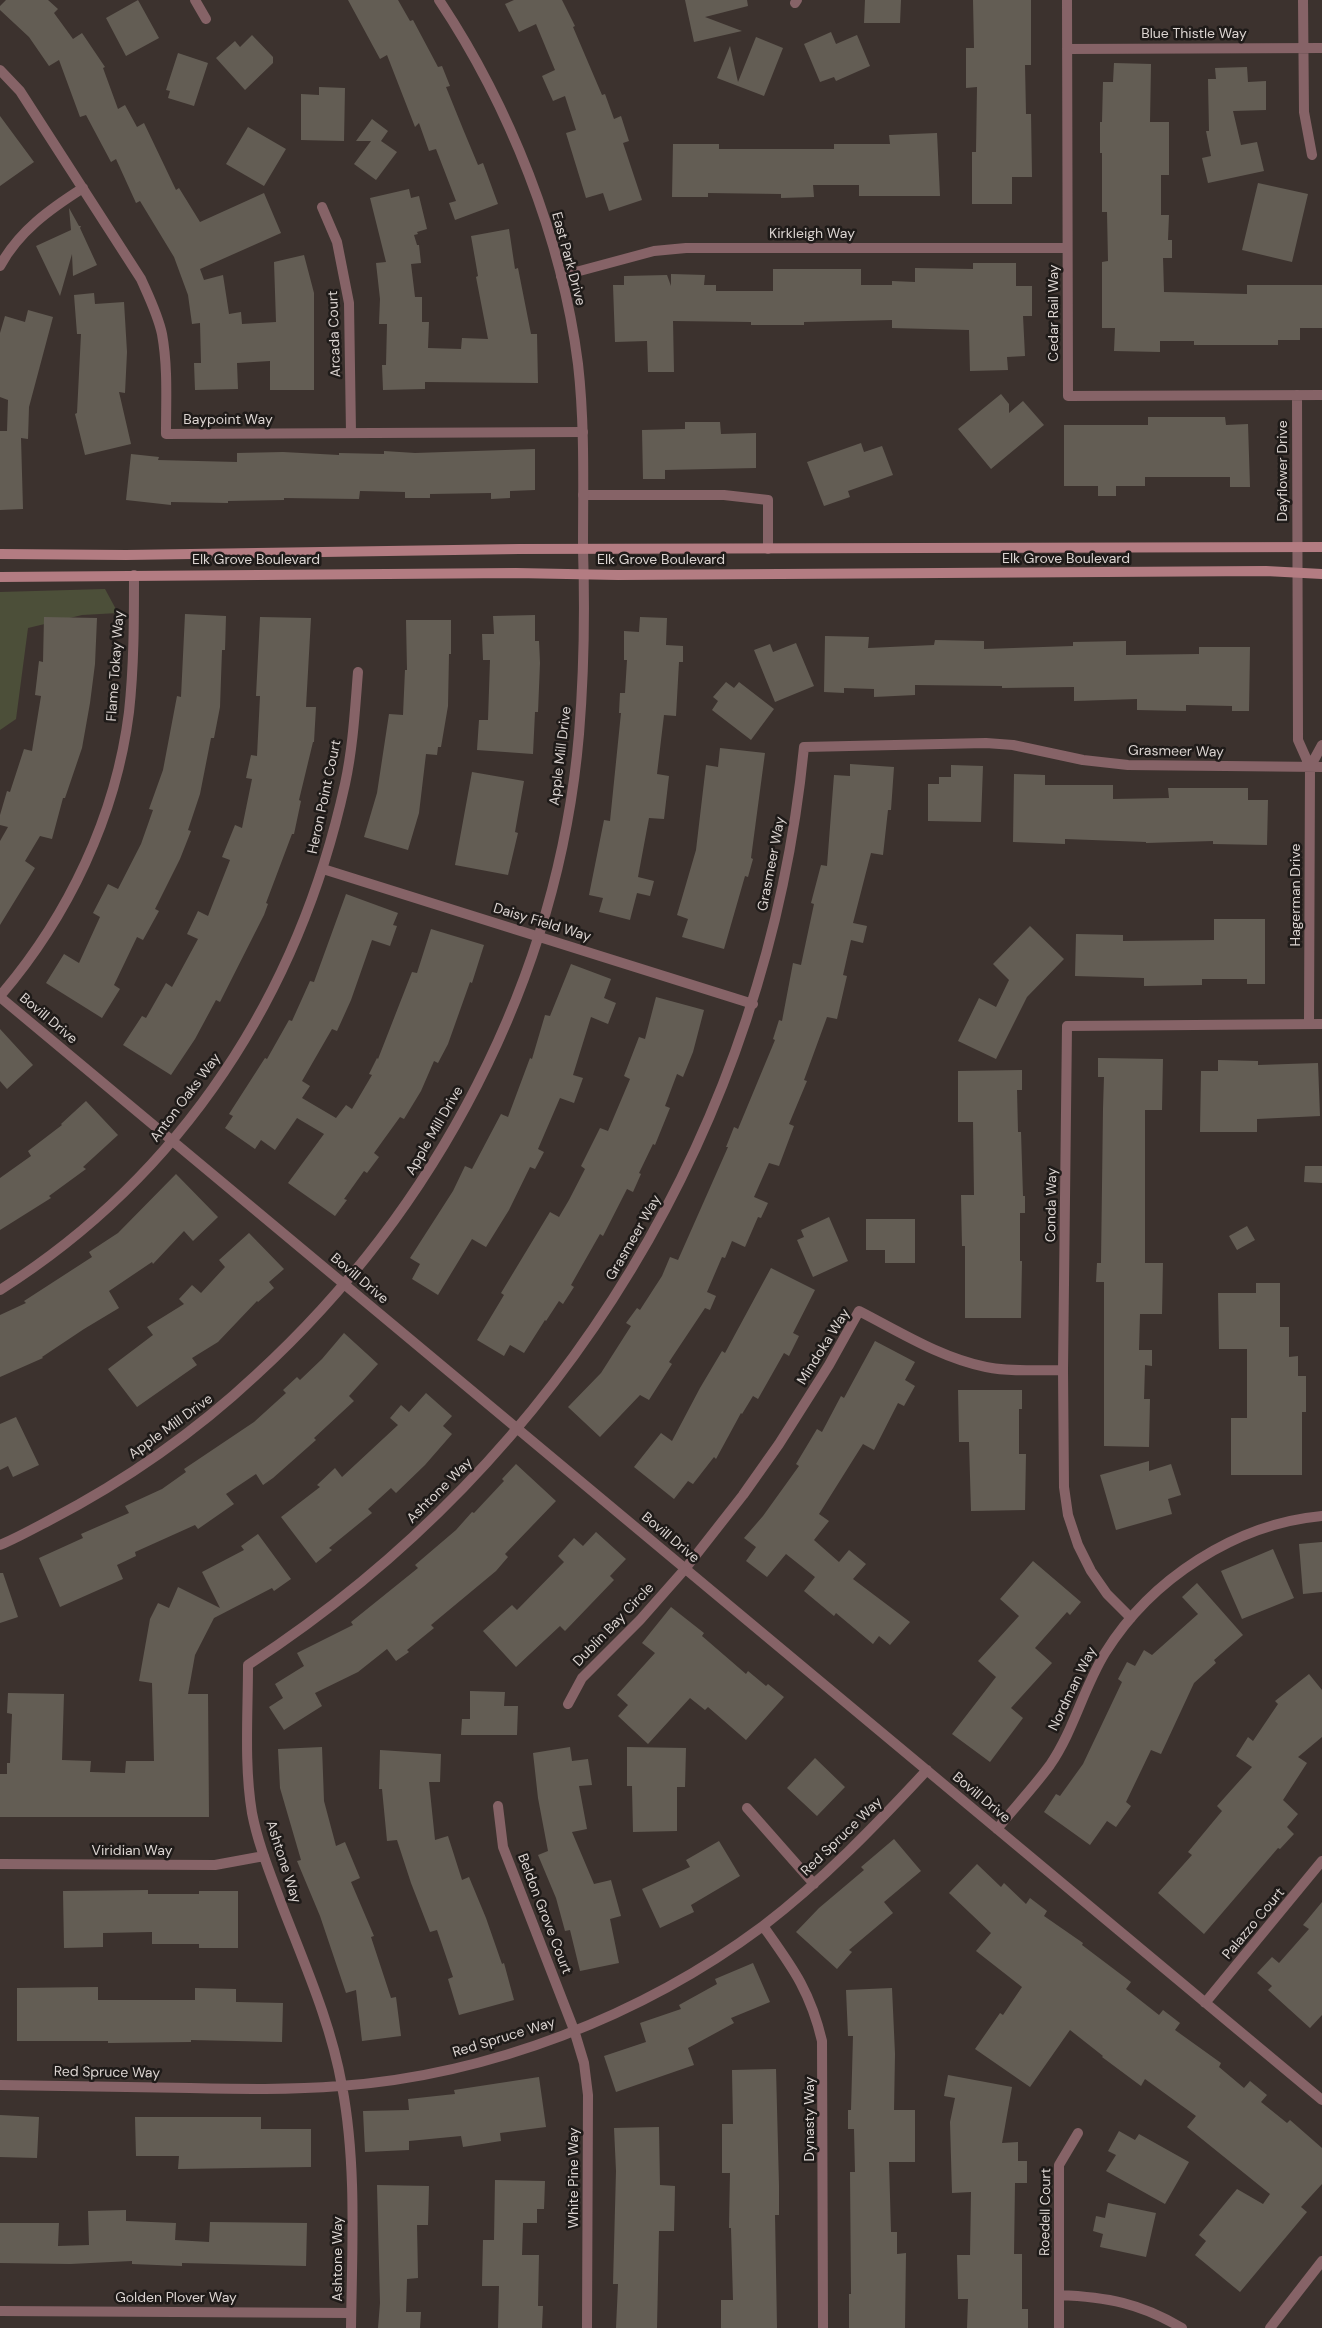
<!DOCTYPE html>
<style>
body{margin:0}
canvas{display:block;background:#3c322e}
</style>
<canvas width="1322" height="2328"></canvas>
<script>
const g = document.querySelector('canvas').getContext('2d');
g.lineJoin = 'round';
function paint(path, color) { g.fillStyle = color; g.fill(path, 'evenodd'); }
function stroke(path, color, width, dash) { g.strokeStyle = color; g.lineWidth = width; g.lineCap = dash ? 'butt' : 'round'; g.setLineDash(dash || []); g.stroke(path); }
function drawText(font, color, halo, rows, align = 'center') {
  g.font = font + ' "DM Sans",sans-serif'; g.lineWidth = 5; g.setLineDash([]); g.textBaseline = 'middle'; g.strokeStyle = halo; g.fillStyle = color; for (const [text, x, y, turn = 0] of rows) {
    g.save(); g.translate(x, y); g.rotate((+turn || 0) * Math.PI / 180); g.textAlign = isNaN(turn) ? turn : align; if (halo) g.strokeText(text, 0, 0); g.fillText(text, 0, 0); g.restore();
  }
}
paint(new Path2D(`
 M105 589 118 613 82 615 28 628 16 719 0 730V592Z`), '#4c4f39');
paint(new Path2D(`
 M6 0H48L58 9 54 13 73 39 82 33 105 67 103 68 118 109 125 105 137 127 144 123 176 190 179 188 200 222 264 193 281 233 200 269 204 280 223 275 229 314 241 312 242 324 276 322 274 262 304 255 314 293V390H270V361L237 363 238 389 195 390 194 363H201L200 323 192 324 188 295 174 257 140 201 136 203 116 159 111 162 86 115 80 117 59 60 49 66 29 37 0 10V6Z
 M138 0 159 38 126 56 106 18Z
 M348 0H398L410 21 413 20 438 67 442 66 450 86 446 87 463 129 478 165 483 163 498 204 455 220 449 203 456 201 436 149 429 151 419 123 415 127 387 55 380 59Z
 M514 0H562L575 26 573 27 602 95 605 94 614 119 621 116 629 141 623 143 642 200 609 211 603 193 586 198 566 133 576 130 565 96 553 101 542 76 555 70 536 24 519 32 505 4Z
 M685 0H747L748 6 705 17 742 31 694 42Z
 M865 0H901L900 23H864Z
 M973 0H1031V65H1025L1026 114H1031L1032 177H1012V204H972V152H976L977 87 966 88V48H974Z
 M831 32 836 44 857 35 870 66 836 81 834 77 820 82 804 44Z
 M252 35 273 57V63L245 90 216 58 235 41 240 47Z
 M756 37 783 48 764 96 717 78 730 46 738 82Z
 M178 53 208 63 194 106 168 98 170 91 166 90Z
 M1114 63 1151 64 1150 122H1169V175H1161V215H1169L1168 240H1172V258H1163L1164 292 1247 294V285H1322V328H1300V340H1278V345H1194V341H1160V352L1114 351 1115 328H1102V262L1108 261 1107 212H1102V153H1100V122H1102L1103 82H1113Z
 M1247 67 1248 82 1266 81V110L1233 111 1241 145 1257 142 1264 171 1208 183 1202 158 1211 156 1206 131H1209L1208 79H1216L1215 68Z
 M319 87 345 88 344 141 301 140V94L319 95Z
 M0 116 34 162 0 186Z
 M372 119 388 131 381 141 397 152 376 180 354 164 371 141H356Z
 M248 127 286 149 264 186 226 164Z
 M937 133 940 196H859V185H813L814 197 781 198V194L708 193V197H672L673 144H719V149H834V144H890L889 135Z
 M1258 183 1308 194 1292 262 1242 250Z
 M409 189 411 198 419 196 427 229 417 232 418 234 414 235 417 245H419L421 263 411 264 415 297H422V322H429L428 348 461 349 462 338 488 339 476 277 478 276 471 236 509 229 515 269 518 268 531 334H537L538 383 425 382V389L383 390 382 365H386L387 324H379L380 299 376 263 386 262 370 198Z
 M69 208 79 226H81L80 228 97 265 73 276 72 254 60 296 36 246 71 230Z
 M973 263H1016V286H1032V316H1023L1025 356 1007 357 1008 370 970 371 969 330 892 328V320L804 322V325H751V322L673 321 674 372H648L647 341 615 342 613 285H624V276L667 275 671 286V274L705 275 704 285H716V291H773V269H861V285H892V281L915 282V268L973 269Z
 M94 293 95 304 124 302 127 352 125 393 119 392 131 444 85 455 75 414 77 413 81 334H77L74 295Z
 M28 310 53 317 29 407 28 439 21 438 23 509 0 510V431H7L8 400 0 397V333L5 316 25 322Z
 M1001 394 1009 404V413L1023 401 1044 425 991 469 958 429Z
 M1148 417H1225L1226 425 1248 424 1250 487H1230V477H1145V486H1116V496H1098V486H1064V425H1148Z
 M685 422H720L721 434 756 433V468L665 470V479H643L642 430 685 429Z
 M861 443 864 452 882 446 893 475 848 491 850 497 824 506 807 462Z
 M535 449V490L510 491V498L491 499V493L430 494V498H405V492L360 491 359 499 284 498V500L228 501V503L171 502V505L126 500 131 454 159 457 158 460 237 462V453L283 452 339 455V453L384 454V451L415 453Z
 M185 614 226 616 225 650H222L220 707 214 738H211L200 794 188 830 191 831 180 859 155 909 159 911 143 940 137 937 114 985 120 989 102 1018 46 983 64 954 79 963 100 917 93 913 108 884 118 889 141 844 153 810 149 809 163 770 177 696 181 697Z
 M535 615V641H539L540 663 538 712H535L533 754 477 750 479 720H488L490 660H483L482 634H494L493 616Z
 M44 617 97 618 95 664 90 703 82 748 65 798H63L52 839 40 836 25 861 35 868 0 925V841L8 827 0 825V815L7 791 10 792 24 749 32 751 41 696 35 695 39 661 43 662Z
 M260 617 311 618 306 707H316L314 742H313L299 800 301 801 294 834H292L266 903 268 904 264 915 220 1002 216 1000 195 1039 171 1075 123 1045 142 1016 146 1018 166 983 172 987 198 939 187 934 198 911 208 916 230 860 222 857 235 825 242 828 252 779 246 778 251 755 257 756 260 696H256Z
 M640 617 667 618 666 645 683 646V662H679L676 716 664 715 657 774 669 776 664 819 649 818 638 877 654 881 650 896 637 893 630 920 599 912 603 898 589 895 604 820 610 821 621 713H619L620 693H625L627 660H624V631L639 632Z
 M406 620H451V654H449L448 706 441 747H438L437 755 426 754 419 813 408 850 364 837 377 793 389 714 403 715 405 670H407Z
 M825 636 869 637 868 648 934 645 935 640 984 641V649L1073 646V642L1126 641V655L1199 654V647H1250L1249 711H1232V706L1186 705V711L1137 710V699L1074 701V687L1002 688V686L915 685V695L874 697V689L844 688V693L824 692Z
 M796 643 814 686 775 702 754 650 770 644 773 652Z
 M726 682 734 688 739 682 774 709 751 740 712 710 718 701 713 697Z
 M720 748 765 753 751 858 753 859 748 877 745 876 724 949 682 937 688 919 677 915 696 850 706 765 718 767Z
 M850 764 894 767 891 810H888L883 855 871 853 853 923 867 926 863 943 851 940 843 975 847 976 837 1019 827 1017 804 1080 807 1081 789 1124 794 1126 779 1166 769 1163 754 1197 768 1203 761 1218 758 1217 745 1247 732 1241 725 1258 722 1257 707 1292 716 1296 710 1310 705 1308 669 1362 672 1364 649 1400 640 1395 600 1437 568 1407 601 1373 631 1326 626 1323 637 1308 640 1310 662 1276 670 1257 678 1260 728 1147H726L734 1127 738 1129 775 1040 773 1039 779 1020 782 1021 793 963 801 965 814 904 811 903 821 865 827 866 834 775 850 776Z
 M951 765 983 766 981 822 928 821V784H939V777H951Z
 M472 772 524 781 515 832 518 833 508 875 455 865Z
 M1014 774 1045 775V785H1113V799L1169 798 1168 788H1248V800H1268L1267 845 1213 844V841L1146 843V842L1065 839V844L1013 842Z
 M346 894 398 913 393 925 397 926 390 946 372 940 351 1000 337 1031 332 1029 302 1081 310 1086 302 1098 336 1118 346 1105 352 1109 372 1075 369 1074 377 1058 378 1059 412 972 417 973 431 929 484 945 472 983 470 982 448 1044 438 1063 434 1061 421 1091 404 1119 400 1117 374 1153 379 1157 367 1173 364 1171 344 1199 347 1200 335 1216 288 1183 324 1134 297 1118 275 1150 261 1140 255 1149 225 1128 233 1116 229 1114 265 1058 267 1059 289 1020 292 1021 310 981 314 982Z
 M1214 919H1265V984H1247V979H1202V985L1144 986V978L1075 976 1076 934 1123 935V941L1214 940Z
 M1030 926 1064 959 1027 997 996 1059 958 1041 979 998 996 1007 1009 980 993 964Z
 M571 964 611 979 604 998 616 1003 608 1024 591 1017 573 1075 583 1078 574 1103 560 1098 538 1149 544 1152 535 1169 530 1167 509 1210 486 1247 472 1239 438 1295 412 1279 420 1264 410 1258 453 1191 465 1166 472 1169 501 1114 508 1117 530 1058 532 1059 545 1015 550 1016Z
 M656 997 704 1010 693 1052 683 1077 677 1074 665 1106 670 1108 655 1145 653 1144 639 1173 641 1174 633 1192 627 1189 603 1236 600 1234 571 1285 574 1287 563 1304 559 1301 546 1321 545 1320 524 1353 510 1345 504 1356 477 1340 504 1295 501 1293 550 1212 559 1217 569 1200 585 1169 581 1166 600 1128 608 1131 630 1079 624 1076 639 1037 645 1039Z
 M0 1029 33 1065 7 1089 0 1081Z
 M1098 1058 1163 1059 1162 1110H1145V1263H1163L1162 1314H1140L1139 1350H1152V1366L1145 1365 1144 1399H1150L1149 1447 1104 1446V1282H1096L1097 1263H1101L1103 1109 1104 1077H1098Z
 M1218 1060 1258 1061V1065L1318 1063 1320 1116 1257 1119V1132H1200L1201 1071H1218Z
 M1022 1070V1090H1017L1018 1132H1021L1023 1196H1025V1213H1020V1261H1022L1021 1318H965V1246H962L961 1195H974L973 1122H958V1071Z
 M86 1101 118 1135 83 1167 86 1169 49 1196 51 1198 0 1230V1178L31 1156 28 1151 62 1125 61 1124Z
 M1305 1166H1322V1183L1304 1182Z
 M176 1174 218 1217 193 1241 184 1231 153 1264 152 1262 109 1291 119 1308 84 1329 42 1357 43 1358 0 1377V1315L26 1303 24 1301 92 1257 89 1252 118 1233Z
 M829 1217 848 1261 813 1277 797 1240 804 1237 801 1230Z
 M866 1219H915V1263H885V1250H866Z
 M1247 1226 1255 1240 1237 1250 1229 1236Z
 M249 1233 284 1269 269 1282 274 1288 258 1302 257 1301 218 1342 192 1358 197 1365 137 1407 108 1369 153 1335 147 1327 184 1304 179 1299 192 1285 201 1293 225 1267 219 1260Z
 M771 1268 815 1290 793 1333 799 1336 789 1356 784 1353 758 1399 753 1396 742 1414 741 1413 716 1459 714 1457 693 1484 688 1481 674 1499 634 1467 661 1433 672 1441 700 1388 722 1351 725 1353Z
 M1256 1283H1280V1327H1289V1357L1298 1356V1376H1306V1412H1302V1475H1231V1418H1247V1349H1219L1218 1293H1256Z
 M344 1333 378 1364 349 1396 354 1401 314 1438 316 1440 273 1478 263 1485 256 1474 226 1494 234 1504 198 1529 195 1525 135 1552 136 1556 117 1565 123 1579 60 1607 39 1558 83 1538 81 1534 129 1513 125 1506 162 1489 186 1472 184 1469 254 1422 286 1393 283 1390 297 1377 300 1380 322 1359Z
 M875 1341 915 1362 905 1380 915 1386 904 1406 898 1403 874 1450 863 1444 819 1514 829 1521 814 1540 839 1562 849 1550 866 1564 853 1579 910 1622 890 1645 879 1636 873 1644 836 1613 834 1616 804 1591 815 1577 786 1554 767 1577 746 1561 756 1547 744 1538 763 1516 799 1466 796 1464 817 1429 822 1432 841 1396 844 1398Z
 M958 1390H1022V1409H1019V1454H1026L1025 1510 971 1511 969 1442H959Z
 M426 1393 452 1416 443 1426 452 1434 425 1465 396 1493 391 1488 368 1509 372 1513 329 1548 332 1550 316 1563 281 1517 320 1487 317 1485 335 1468 342 1477 398 1425 390 1418 401 1405 409 1412Z
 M16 1417 39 1465 13 1477 8 1466 0 1470V1424Z
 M1149 1461V1471L1171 1464 1181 1495 1168 1499 1172 1514 1116 1530 1100 1475Z
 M516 1464 556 1501 505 1554 508 1557 496 1571 431 1625 434 1628 407 1650 409 1652 396 1661 387 1649 358 1672 315 1693 322 1706 284 1730 269 1707 283 1698 275 1684 304 1666 297 1653 353 1625 351 1622 418 1568 415 1565 456 1530 472 1512 474 1513 504 1481 502 1479Z
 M596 1532 626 1559 610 1576 614 1580 565 1631 560 1626 516 1667 483 1631 512 1605 517 1610 564 1562 558 1556 574 1538 583 1546Z
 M258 1534 291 1579 274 1591 272 1588 214 1618 195 1655 188 1694H208L209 1817H0V1774H7V1763H10L12 1714 7 1713 8 1693 64 1694 62 1760 91 1761 90 1772 125 1773 126 1761H154L152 1683 139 1681 150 1619 158 1603 169 1608 178 1587 220 1608 202 1572 244 1550 241 1546Z
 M1322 1542V1592L1303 1594 1299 1544Z
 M1273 1549 1294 1598 1242 1619 1221 1571Z
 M1033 1561 1081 1602 1070 1615 1067 1612 1035 1648 1052 1663 1011 1708 1023 1718 990 1762 952 1734 996 1677 978 1661 1019 1616 1000 1599Z
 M0 1573H3L18 1617 0 1623Z
 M1197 1583 1243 1635 1214 1660 1216 1663 1194 1683 1161 1754 1151 1750 1126 1802 1131 1806 1116 1827 1107 1821 1090 1845 1044 1812 1056 1794 1060 1796 1083 1764 1122 1682 1118 1679 1127 1662 1135 1666 1144 1650 1152 1655 1198 1614 1182 1597Z
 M671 1607 704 1633 702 1636 746 1674 748 1671 766 1686 768 1684 784 1697 746 1740 708 1707 705 1710 690 1698 648 1744 618 1716 628 1705 617 1695 655 1653 642 1643Z
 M1309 1674 1322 1690V1737L1298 1757 1307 1763 1283 1800 1298 1814 1287 1827 1294 1834 1280 1849 1278 1848 1204 1934 1158 1893 1192 1855 1188 1852 1222 1811 1217 1806 1252 1767 1236 1756 1248 1737 1253 1741 1278 1704 1275 1701Z
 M470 1691 505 1692 504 1706H518L517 1735H461L462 1719H470Z
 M322 1747 324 1801 336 1846 345 1842 360 1878 351 1882 374 1936 371 1937 391 1998 396 1997 401 2036 362 2041 356 1990 346 1993 320 1916 297 1861 301 1860 280 1788 278 1749Z
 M570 1747 572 1761 588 1759 592 1785 579 1786 587 1829 572 1832 594 1884 611 1880 621 1916 610 1919 619 1963 580 1971 570 1930 565 1931 556 1898 538 1855 548 1851 538 1798 533 1753Z
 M627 1747 686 1748 685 1787H677V1831L633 1832 632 1786H627Z
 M380 1750 441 1754 440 1782H429L435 1840 448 1836 462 1880 469 1877 486 1918 502 1964 504 1963 514 2000 459 2015 448 1979 453 1977 437 1930 430 1932 411 1883 397 1840 387 1841 382 1789H379Z
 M815 1758 845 1787 817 1816 787 1788Z
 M894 1839 921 1871 884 1902 893 1913 849 1950 852 1952 837 1969 796 1932 819 1908 864 1870 861 1867Z
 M719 1841 740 1876 691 1905 694 1912 660 1928 642 1889 690 1867 686 1860Z
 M977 1864 1001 1887 1004 1883 1026 1904 1030 1898 1047 1911 1044 1916 1083 1943 1082 1945 1131 1982 1126 1989 1159 2015 1163 2010 1180 2023 1175 2030 1221 2063 1219 2067 1244 2088 1250 2081 1267 2095 1261 2102 1287 2123 1290 2120 1322 2148V2184L1301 2207 1307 2212 1240 2292 1195 2255 1206 2241 1199 2235 1237 2189 1263 2204 1270 2194 1187 2127 1196 2116 1145 2079 1141 2086 1102 2057 1103 2056 1070 2030 1030 2087 975 2049 1000 2013 1003 2015 1022 1987 976 1951 991 1933 949 1893Z
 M148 1890V1894H199V1891H238V1948H199V1944H152V1932L103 1933V1947L64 1948 63 1891Z
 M1322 1902V2015L1310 2028 1268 1990 1272 1986 1257 1973 1272 1957 1279 1963 1309 1929 1303 1925Z
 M753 1963 770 2002 731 2018 734 2023 688 2048 694 2065 616 2092 604 2056 646 2042 640 2023 681 2009 679 2005 717 1984 715 1979Z
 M98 1987V2000H195V1988L236 1989V2002L283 2003 282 2042 191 2040V2042L108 2043V2041H17V1988Z
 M892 1988 895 2054 894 2110H915V2162H889L891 2232H897V2254L906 2253 905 2328H849V2294H851L850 2172H855L854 2129H848V2110H851L853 2036H848L846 1990Z
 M776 2069 779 2186V2215H775L777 2328H721V2300H733L731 2228H729L730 2173H722V2124H733L732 2070Z
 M948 2075 1012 2087 1002 2143 1018 2142V2161H1027V2183H1015L1014 2254H1022V2309H1028V2328H967L968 2299H958L957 2255H970L971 2192 952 2193 950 2122 955 2098 944 2096Z
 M539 2077 546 2127 500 2133 501 2141 463 2147 461 2136 409 2141V2150L365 2152 363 2111 409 2110 408 2099 455 2094 454 2090Z
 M0 2115 39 2117 37 2158 0 2157Z
 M135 2117H261V2129H311V2167L178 2169 179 2156H136Z
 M659 2127 660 2185 675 2186 674 2231H659L657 2328H616L618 2284H613L616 2171 614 2128Z
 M1119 2131 1135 2140 1139 2134 1189 2162 1165 2204 1106 2171 1116 2155 1108 2151Z
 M495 2180 545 2181 544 2209H537V2223H523L522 2255H539L538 2306H543L542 2328H498L499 2286H482L483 2240H494Z
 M377 2185 429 2186 428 2225H417L418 2278 407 2279 406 2312H421L420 2328H378L380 2303Z
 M1108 2203 1156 2213 1146 2257 1100 2247 1103 2234 1093 2231 1096 2216 1105 2218Z
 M126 2210V2221L176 2223 175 2240 209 2242 210 2222 307 2223 306 2266 182 2263V2266L132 2264V2261L70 2264 0 2263V2223H59L58 2246 89 2245 88 2211Z`), '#635d54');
stroke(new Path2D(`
 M583 495H724L768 500V549`), '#866367', 10);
stroke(new Path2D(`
 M195 0 206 19
 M1067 0 1068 396 1322 395
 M1303 0 1304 112 1312 155
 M795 3 797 0
 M1067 49 1322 48
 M0 70 20 91 141 279C149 297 158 315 162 334 168 367 166 401 166 434L583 432
 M322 207 337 242 349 303 351 433
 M0 266C19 231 50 209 83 188
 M561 276 654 251 686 248H1067
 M1297 395 1298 740 1310 767 1309 1023
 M1310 767 1322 745
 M323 869 753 1004
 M0 996C68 917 116 816 129 712 134 666 134 621 134 575
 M0 997 1322 2100
 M0 1290C183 1174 299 994 345 784 353 747 355 709 358 672
 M0 1545C17 1538 33 1529 50 1520 125 1481 194 1433 256 1375 436 1210 558 980 579 734 584 673 585 611 583 549
 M1131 1618 1107 1594 1091 1571 1078 1545 1068 1515 1064 1487 1063 1370 1067 1026 1322 1024
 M568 1704 582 1678 640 1620 685 1569 743 1495 779 1444 829 1365 859 1311C900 1332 941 1358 986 1367 1011 1372 1038 1370 1063 1370
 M498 1806 503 1847 574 2030 584 2063 588 2095 587 2328
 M747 1808 814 1884
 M997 1829C1014 1808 1034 1787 1050 1765 1074 1730 1083 1689 1105 1653 1151 1579 1235 1524 1322 1516
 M0 1864 215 1865 264 1856
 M763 1926C792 1967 810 1990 822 2041L823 2328
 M1205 2003 1322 1861
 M0 2085C63 2086 127 2087 190 2088 240 2089 290 2090 340 2086 490 2075 642 2016 763 1926 823 1880 875 1826 927 1770
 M1059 2295C1107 2297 1140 2303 1182 2328
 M0 2311 351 2313
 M351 2328C352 2248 357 2165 342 2086 331 2023 304 1963 281 1903 270 1873 258 1844 252 1813 244 1765 248 1714 248 1665 565 1459 767 1123 804 747L986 743 1013 745 1083 760 1128 765 1322 767
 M1059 2328V2165L1078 2133
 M1270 2328 1322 2261`), '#866367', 10);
stroke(new Path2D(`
 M439 0C509 105 562 238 578 364 585 425 583 488 583 549`), '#866367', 10);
stroke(new Path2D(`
 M0 554 126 555 519 549 1322 547
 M0 577 516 573 618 575 1266 571 1322 574`), '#b37c82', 10);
drawText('14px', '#dbd4d1', '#1f1b19', [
 ["Blue Thistle Way",1194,34],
 ["Kirkleigh Way",812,234],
 ["East Park Drive",568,259,75],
 ["Cedar Rail Way",1054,313,-90],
 ["Arcada Court",335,334,-92],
 ["Baypoint Way",228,420],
 ["Dayflower Drive",1283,471,-90],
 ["Elk Grove Boulevard",1066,559],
 ["Elk Grove Boulevard",256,560],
 ["Elk Grove Boulevard",661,560],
 ["Flame Tokay Way",116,666,-86],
 ["Grasmeer Way",1176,752,1],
 ["Apple Mill Drive",561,756,-83],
 ["Heron Point Court",325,797,-78],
 ["Grasmeer Way",772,864,-79],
 ["Hagerman Drive",1296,895,-90],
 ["Daisy Field Way",542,923,17],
 ["Bovill Drive",48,1019,40],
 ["Anton Oaks Way",186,1098,-53],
 ["Apple Mill Drive",435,1131,-60],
 ["Conda Way",1052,1205,-89],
 ["Grasmeer Way",634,1238,-60],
 ["Bovill Drive",359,1279,40],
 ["Mindoka Way",824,1347,-58],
 ["Apple Mill Drive",171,1427,-36],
 ["Ashtone Way",440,1491,-45],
 ["Bovill Drive",670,1538,40],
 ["Dublin Bay Circle",614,1625,-46],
 ["Nordman Way",1073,1689,-64],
 ["Bovill Drive",981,1798,40],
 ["Red Spruce Way",842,1837,-44],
 ["Viridian Way",132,1851],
 ["Ashtone Way",283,1862,72],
 ["Beldon Grove Court",544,1914,69],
 ["Palazzo Court",1254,1924,-50],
 ["Red Spruce Way",504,2038,-17],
 ["Red Spruce Way",107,2073,1],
 ["Dynasty Way",810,2119,-90],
 ["White Pine Way",574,2178,-90],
 ["Roedell Court",1046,2212,-89],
 ["Ashtone Way",338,2259,-90],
 ["Golden Plover Way",176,2298]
]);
</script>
